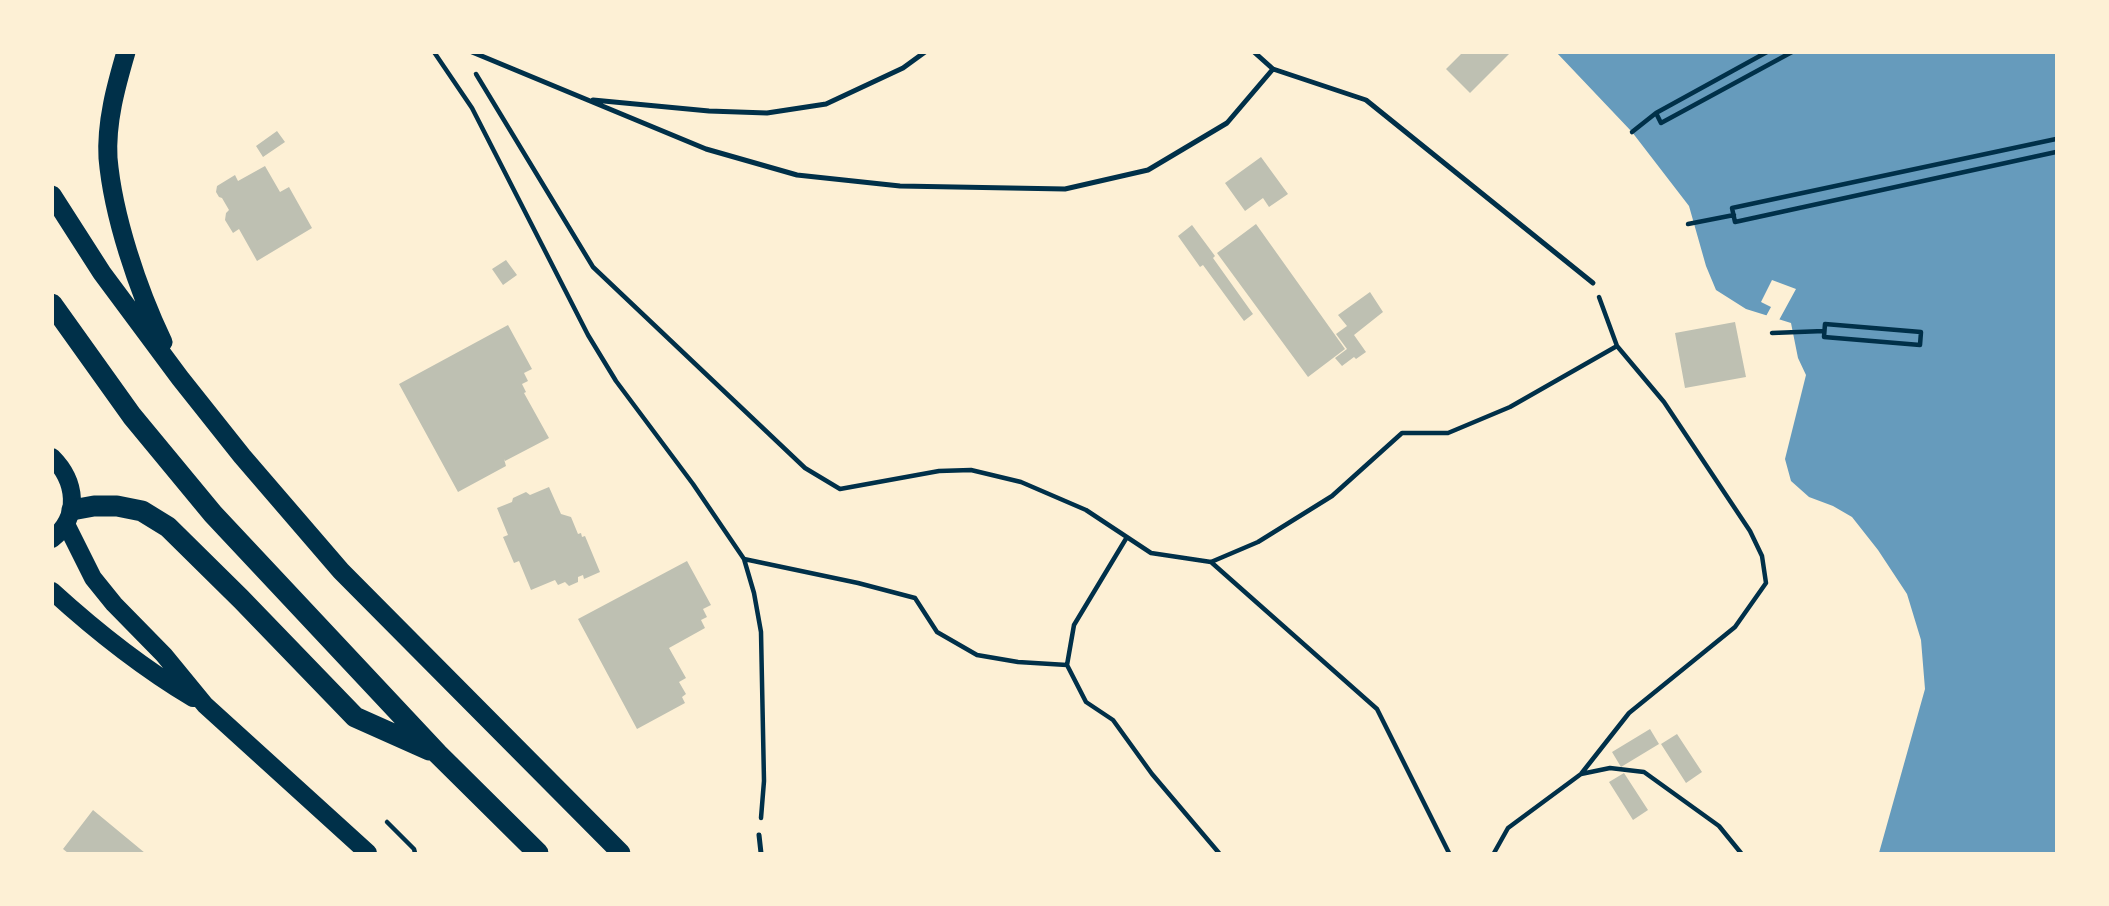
<!DOCTYPE html>
<style>
body{margin:0}
#map{position:relative;width:2109px;height:906px;overflow:hidden;background:#fdf0d5;font-family:"Roboto Condensed",sans-serif}
canvas{display:block}
.frame{position:absolute;inset:0;border:54px solid #fdf0d5;pointer-events:none}
</style>
<div id="map">
<canvas width="2109" height="906"></canvas>
<div class="frame"></div>
</div>
<script>
const g = document.querySelector('canvas').getContext('2d');
g.lineJoin = 'round';
function paint(path, color) { g.fillStyle = color; g.fill(path, 'evenodd'); }
function stroke(path, color, width, dash) { g.strokeStyle = color; g.lineWidth = width; g.lineCap = dash ? 'butt' : 'round'; g.setLineDash(dash || []); g.stroke(path); }
paint(new Path2D(`
 M1557 53H2056V853H1879L1925 689 1921 640 1907 594 1878 550 1852 517 1833 506 1809 497 1791 481 1785 459 1806 375 1798 358 1791 323 1746 309 1716 290 1706 266 1689 206 1632 132Z`), '#669bbc');
paint(new Path2D(`
 M1772 280 1796 289 1778 322 1765 318 1771 307 1761 302Z`), '#fdf0d5');
paint(new Path2D(`
 M1460 52H1511L1470 93 1446 69 1461 54Z
 M277 131 285 142 263 157 256 146Z
 M1261 157 1288 194 1269 207 1263 198 1245 211 1225 183Z
 M265 166 280 192 289 187 312 228 257 261 239 229 233 233 225 220 226 213 229 210 222 198 219 197 216 192 217 186 235 175 238 181Z
 M1256 224 1345 349 1308 377 1217 253Z
 M1192 225 1215 256 1213 258 1253 314 1244 321 1203 265 1200 267 1178 236Z
 M506 260 517 275 503 285 492 269Z
 M1370 292 1383 312 1354 335 1366 352 1356 359 1354 357 1342 366 1335 358 1347 349 1336 334 1347 326 1338 315Z
 M1735 322 1746 377 1685 388 1675 333Z
 M508 325 532 369 524 373 528 381 522 384 526 392 524 393 549 438 505 461 504 459 506 466 458 492 399 384Z
 M549 487 561 514 571 517 578 534 581 533 582 537 585 536 600 572 584 579 583 575 578 577V582L569 586 565 582 558 585 555 580 531 590 519 561 514 563 503 537 508 535 497 508 512 502 513 498 526 492 530 495Z
 M687 561 711 605 703 609 707 617 701 620 705 628 669 648 686 678 679 682 686 694 682 697 685 703 637 729 578 619Z
 M1650 729 1659 744 1621 767 1612 752Z
 M1677 734 1702 772 1686 783 1661 744Z
 M1624 773 1648 810 1633 820 1609 782Z
 M93 810 145 853H68L63 849Z`), '#bec0b2');
stroke(new Path2D(`
 M434 52 472 108 588 335 616 381 693 484 744 559 754 593 761 632 764 781 761 818
 M1767 52 1656 113 1661 123 1792 52
 M476 74 593 267 805 468 840 489 939 471 971 470 1021 482 1086 510 1151 553 1211 562 1258 542 1332 496 1402 433H1448L1510 407 1617 346 1664 402 1750 531 1762 556 1766 583 1735 627 1629 713 1581 774 1508 828 1494 853
 M1632 132 1656 113
 M2056 139 1732 208 1735 222 2056 152
 M1688 224 1734 215
 M1599 297 1617 346
 M1825 324 1921 332 1920 345 1824 337Z
 M1772 333 1824 331
 M744 559 858 583 915 598 937 632 977 655 1018 662 1067 665 1086 702 1113 720 1152 774 1219 853
 M1211 562 1377 709 1449 853
 M1067 665 1074 625 1127 537
 M1581 774 1610 768 1644 772 1719 826 1741 853
 M387 822 414 849 415 853`), '#003049', 4.5);
stroke(new Path2D(`
 M472 52 706 149 797 175 900 186 1065 189 1148 170 1227 123 1273 69 1254 52
 M1273 69 1366 100 1593 283
 M593 100 709 111 767 113 826 104 903 68 925 52
 M759 835 761 853`), '#003049', 5);
stroke(new Path2D(`
 M52 457C76 481 81 516 52 539
 M66 524 93 578 114 604 164 655 205 705 368 853
 M52 591C97 632 141 667 193 698`), '#003049', 18);
stroke(new Path2D(`
 M126 52C116 86 106 122 108 158 113 216 138 290 163 342
 M52 195 102 273 180 378 242 456 341 571 621 853`), '#003049', 19);
stroke(new Path2D(`
 M52 304 132 416 213 514 438 754 538 853
 M72 510 94 506H117L142 511 168 527 241 599 355 717 429 750`), '#003049', 21);
</script>
